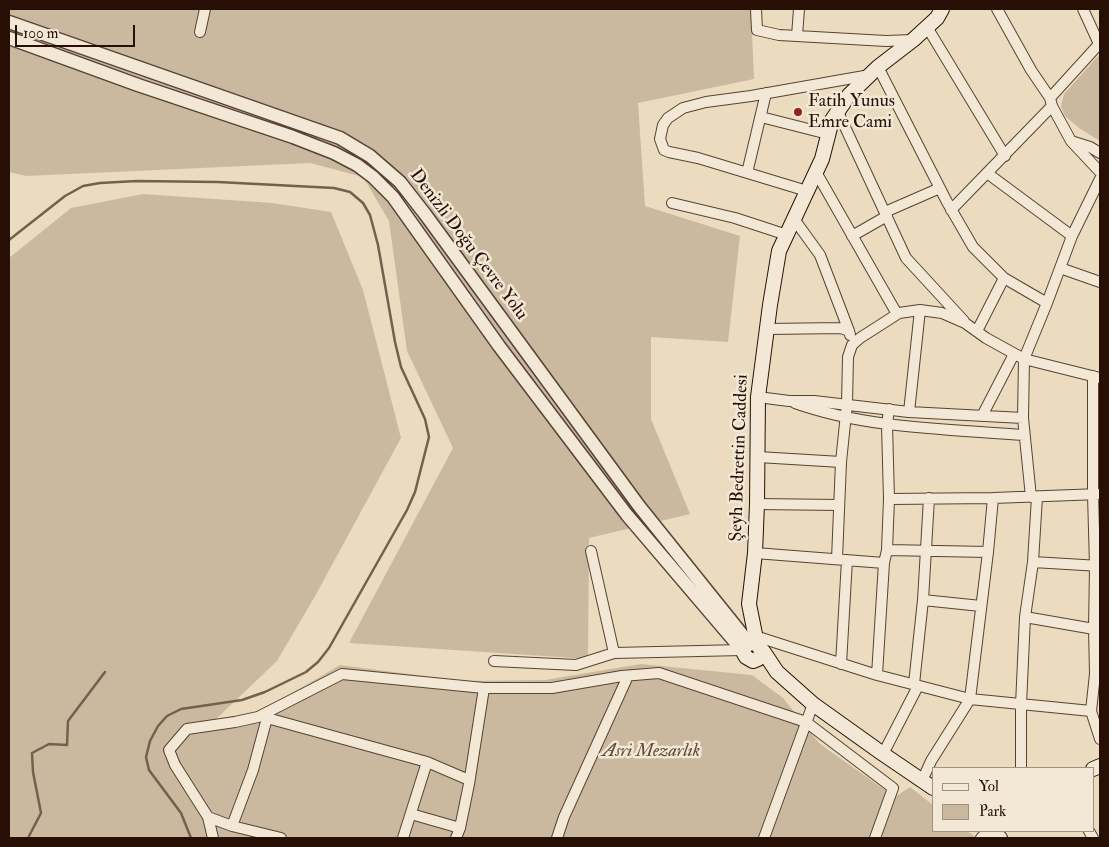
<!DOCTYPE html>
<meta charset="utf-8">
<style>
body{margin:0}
#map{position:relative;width:1109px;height:847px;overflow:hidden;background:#ebdcbf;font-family:"IM FELL Double Pica",serif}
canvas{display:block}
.frame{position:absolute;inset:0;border:10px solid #270f05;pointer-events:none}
.legend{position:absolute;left:932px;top:767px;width:162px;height:65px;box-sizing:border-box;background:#f2e8d5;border:1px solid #a19182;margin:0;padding:6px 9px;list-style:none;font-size:15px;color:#270f05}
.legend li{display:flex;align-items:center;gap:10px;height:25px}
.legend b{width:25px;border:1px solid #a19182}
.scale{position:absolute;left:15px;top:25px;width:120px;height:22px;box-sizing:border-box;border:2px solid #270f05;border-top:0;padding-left:6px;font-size:15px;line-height:18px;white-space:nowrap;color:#270f05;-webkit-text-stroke:4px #f2e8d5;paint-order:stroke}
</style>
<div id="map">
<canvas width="1109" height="847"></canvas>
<div class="frame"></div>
<ul class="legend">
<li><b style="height:6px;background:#f2e8d5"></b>Yol</li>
<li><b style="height:14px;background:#cab99f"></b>Park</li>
</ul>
<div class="scale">100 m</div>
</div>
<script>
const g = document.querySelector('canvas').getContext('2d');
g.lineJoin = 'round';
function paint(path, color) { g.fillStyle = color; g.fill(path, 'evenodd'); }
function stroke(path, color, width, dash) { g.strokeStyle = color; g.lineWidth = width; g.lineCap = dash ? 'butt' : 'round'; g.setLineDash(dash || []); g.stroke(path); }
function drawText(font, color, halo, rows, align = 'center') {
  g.font = font + ' "IM FELL Double Pica",serif'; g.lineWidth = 5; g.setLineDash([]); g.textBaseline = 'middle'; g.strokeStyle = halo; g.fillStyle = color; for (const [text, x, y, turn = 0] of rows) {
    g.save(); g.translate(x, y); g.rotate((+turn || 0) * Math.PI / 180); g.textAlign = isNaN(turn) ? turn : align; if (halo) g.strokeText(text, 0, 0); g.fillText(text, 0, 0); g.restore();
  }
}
paint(new Path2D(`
 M9 9H751L754 79 638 103 645 206 740 236 728 342 651 337V419L690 514 589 538 588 659 349 643 453 448 407 351 389 221 363 177 310 163 26 176 9 172Z
 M1100 54V141L1079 128 1065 116 1061 106 1064 94 1089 66Z
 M143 194 272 203 331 212 363 290 401 438 314 598 277 661 215 720 265 709 340 665 462 681 545 680 641 664 752 675 783 698 820 744 895 797 910 787 933 805V831H967L977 838H9V258L71 208Z`), '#cab99f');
stroke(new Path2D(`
 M9 240 65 196 83 186 100 183 137 181 218 182 334 188 350 192 363 203 370 215 378 245 395 342 401 367 425 419 429 437 415 492 407 510 329 648 318 662 306 672 265 692 242 700 181 709 167 716 158 726 150 741 146 757 149 770 181 813 191 838
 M28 838 41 813 33 772 32 753 49 744 67 745 68 721 105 672`), '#74604f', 2.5);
const minor = new Path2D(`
 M756 9 757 30 779 35 886 41 913 40
 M997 9 1031 70 1050 98 1052 106 1071 141 1100 172
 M1083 9 1099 44
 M927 27 1005 156
 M200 32 205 9
 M797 36 799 9
 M878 67 947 202 973 247 1004 278 1047 303
 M1050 98 1100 43
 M838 112 906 258 964 321
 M761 117 828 134
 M1071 141 1090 147 1100 153
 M816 172 897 314
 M747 173 766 93
 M987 173 1072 236
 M807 191 698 158 669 152 664 150 660 139 663 125 668 118 683 108 706 102 751 96 870 75
 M672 203 735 218 787 235
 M951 210 1052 106
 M885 212 940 188
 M794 219 820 255 849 331
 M852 236 887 216
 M1060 268 1100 282
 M767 329 841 328 849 331 850 335
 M977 331 1004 278
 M1093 376V494L1095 566 1094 629 1095 674 1091 711 1100 739
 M758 397 789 401H814L909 412 1023 418
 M795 403C868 429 948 429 1024 435
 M909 412 920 310
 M982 416 1014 354
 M758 457 841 462
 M1031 497 1023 418 1024 359 1047 303 1072 236 1100 179
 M889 499 993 498 1100 494
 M757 504 839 505
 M887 550 988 552
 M591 551 614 653
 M755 553 884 563
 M837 559 841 462 847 404 848 357 852 345 860 338 899 313 920 310 942 313 965 323 986 338 1024 359 1100 378
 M1033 562 1100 566
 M923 600 981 606
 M1025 617 1094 629
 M755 636 877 675 970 699 1091 711
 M494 661 576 665 614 653 742 650
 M841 664 847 560
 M877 675 884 563 887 550 889 499 887 425 889 409
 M914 684 923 600 929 498
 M883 754 918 686
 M427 762 469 780
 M1021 768V705L1025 617 1033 562 1037 497
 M922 781 931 761 970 699 988 552 993 498
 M411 814 460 828
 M208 817 175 765 169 750 187 729 235 722 258 717 342 674 484 688H552L622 676 659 673 806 722 893 788 875 838
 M232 826 281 838
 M1089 831 1093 838
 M213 838 208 817 232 826 253 770 267 718 427 762 403 838
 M456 838 460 828 469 784 484 688
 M557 838 564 817 628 676
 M764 838 813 704
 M981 838 988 831`);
const tertiary = new Path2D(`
 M9 22 340 138 370 156 400 182 425 214 639 506 749 643
 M9 38 138 85 293 137 334 153 357 165 373 177 393 197 499 346 627 515 742 650`);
const secondary = new Path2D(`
 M757 644 749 643 742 650 746 657 753 661 758 659 762 654 759 647
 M1093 769 1100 766
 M933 788 883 754 813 704 777 672 763 651 757 644 749 604 755 553 757 504 758 397 770 305 779 251 822 159 832 120 849 95 878 67 913 40 937 18 942 9
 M989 831 1000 838`);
stroke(minor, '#584234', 12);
stroke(tertiary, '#584234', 15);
stroke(secondary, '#270f05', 16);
stroke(minor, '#f2e8d5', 10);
stroke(tertiary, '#f2e8d5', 12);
stroke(secondary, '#f2e8d5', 14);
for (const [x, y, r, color] of [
 [798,112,5,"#8f2418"]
]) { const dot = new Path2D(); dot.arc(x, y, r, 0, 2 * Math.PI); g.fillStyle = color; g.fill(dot); stroke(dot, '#f2e8d5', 2); }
drawText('18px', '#270f05', '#f2e8d5', [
 ["Fatih Yunus",808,102],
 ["Emre Cami",808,123]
], 'left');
drawText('18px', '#270f05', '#f2e8d5', [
 ["Denizli Doğu Çevre Yolu",468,245,53],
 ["Şeyh Bedrettin Caddesi",740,458,-88]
]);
drawText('italic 18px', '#604a3b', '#f2e8d5', [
 ["Asri Mezarlık",651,752]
]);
</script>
